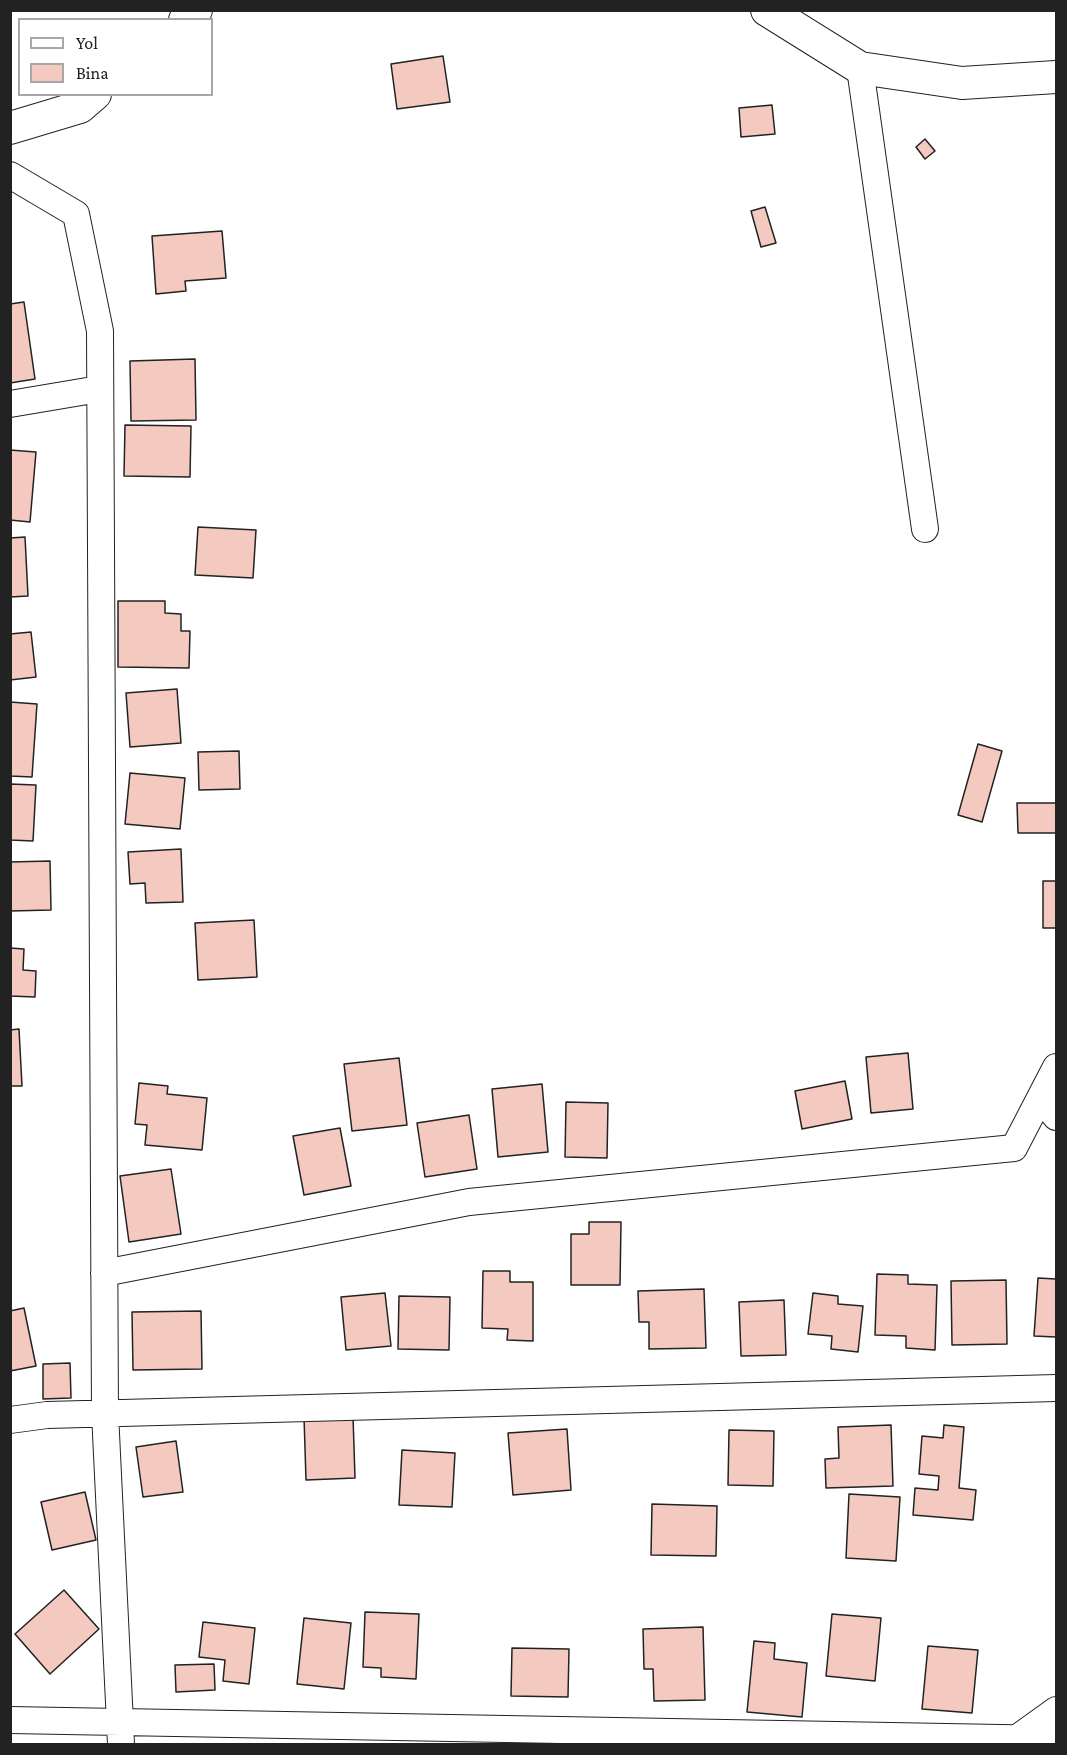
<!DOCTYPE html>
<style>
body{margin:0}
#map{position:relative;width:1067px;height:1755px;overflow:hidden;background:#fff;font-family:"Crimson Pro",serif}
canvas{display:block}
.frame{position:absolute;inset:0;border:12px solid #222;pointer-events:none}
.legend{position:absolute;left:18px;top:18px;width:195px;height:78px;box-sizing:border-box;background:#fff;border:2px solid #a7a7a7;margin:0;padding:8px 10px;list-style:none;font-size:18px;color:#222}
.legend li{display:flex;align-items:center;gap:12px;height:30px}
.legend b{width:30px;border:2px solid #a7a7a7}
</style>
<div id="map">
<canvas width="1067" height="1755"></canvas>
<div class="frame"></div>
<ul class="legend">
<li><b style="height:8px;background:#fff"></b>Yol</li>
<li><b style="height:16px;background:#f3c9c0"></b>Bina</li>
</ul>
</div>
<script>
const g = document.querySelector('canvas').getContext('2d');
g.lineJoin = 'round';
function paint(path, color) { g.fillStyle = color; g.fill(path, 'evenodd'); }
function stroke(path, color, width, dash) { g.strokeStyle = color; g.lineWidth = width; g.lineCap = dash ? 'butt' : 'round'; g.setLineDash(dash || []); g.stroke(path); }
const building = new Path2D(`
 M443 56 450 102 397 109 391 64Z
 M772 105 775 134 741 137 739 108Z
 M925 139 935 151 925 159 916 147Z
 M765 207 776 243 761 247 751 211Z
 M222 231 226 278 185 281 186 291 156 294 152 236Z
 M24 302 35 379 10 383V304Z
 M195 359 196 420 131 421 130 361Z
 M125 425 191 426 190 477 124 476Z
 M10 450 36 452 30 522 10 520Z
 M198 527 256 530 253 578 195 575Z
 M25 537 28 596 10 597V538Z
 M118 601H165V613L181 614V631H190L189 668 118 667Z
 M31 632 36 677 10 680V634Z
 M177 689 181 743 130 747 126 693Z
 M10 702 37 704 32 777 10 776Z
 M978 744 1002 751 982 822 958 815Z
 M239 751 240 789 199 790 198 752Z
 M130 773 185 778 180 829 125 824Z
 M10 784 36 785 33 841 10 840Z
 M1017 803H1056V833H1018Z
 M181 849 183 902 146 903 145 883 130 884 128 852Z
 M50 861 51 910 10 911V862Z
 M1043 881H1056V928H1043Z
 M254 920 257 977 198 980 195 923Z
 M10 948 24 949 23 970 36 971 35 997 10 996Z
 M19 1029 22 1086H10V1030Z
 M908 1053 913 1109 871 1113 866 1057Z
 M399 1058 407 1125 352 1131 344 1064Z
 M845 1081 852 1119 802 1129 795 1091Z
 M139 1083 168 1086 167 1094 207 1098 202 1150 145 1145 147 1125 135 1124Z
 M542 1084 548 1152 498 1157 492 1089Z
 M566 1102 608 1103 607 1158 565 1157Z
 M469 1115 477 1169 425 1177 417 1123Z
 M340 1128 351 1186 304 1195 293 1136Z
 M171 1169 181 1234 129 1242 120 1176Z
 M589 1222H621L620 1285H571V1234H589Z
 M483 1271H510V1282H533V1341L507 1340 508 1329 482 1328Z
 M877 1274 908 1275V1284L937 1285 935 1350 906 1348V1336L875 1335Z
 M1038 1278 1056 1279V1337L1034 1336Z
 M1006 1280 1007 1344 952 1345 951 1281Z
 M704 1289 706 1348 649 1349V1322H639L638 1291Z
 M385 1293 391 1346 346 1350 341 1297Z
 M813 1293 838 1296V1304L863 1306 858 1352 831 1349 832 1336 808 1334Z
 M399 1296 450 1297 449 1350 398 1349Z
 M784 1300 786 1355 741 1356 739 1302Z
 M24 1308 36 1366 10 1371V1311Z
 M201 1311 202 1369 133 1370 132 1312Z
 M70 1363 71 1398 43 1399V1364Z
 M353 1416 355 1478 306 1480 304 1417Z
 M891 1425 893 1486 826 1488 825 1459 839 1458 838 1427Z
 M944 1425 964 1427 959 1488 976 1490 973 1520 913 1515 915 1488 938 1490 939 1476 919 1474 922 1436 943 1438Z
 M567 1429 571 1490 513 1495 508 1433Z
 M729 1430 774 1431 773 1486 728 1485Z
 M176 1441 183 1492 143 1497 136 1447Z
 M402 1450 455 1453 452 1507 399 1505Z
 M85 1492 96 1540 52 1550 41 1502Z
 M849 1494 900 1497 896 1561 846 1558Z
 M652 1504 717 1506 716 1556 651 1555Z
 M64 1590 99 1629 50 1674 15 1634Z
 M365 1612 419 1614 416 1679 381 1677V1668L363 1667Z
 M832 1614 881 1618 875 1681 826 1676Z
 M304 1618 351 1623 344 1689 297 1684Z
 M203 1622 255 1628 249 1684 223 1681 225 1660 199 1657Z
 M703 1627 705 1700 654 1701 653 1669H644L643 1629Z
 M754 1641 775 1643 774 1659 807 1663 802 1717 747 1712Z
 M928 1646 978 1650 972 1713 922 1709Z
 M512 1648 569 1649 568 1697 511 1696Z
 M214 1664 215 1690 176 1692 175 1665Z`);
paint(building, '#f3c9c0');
stroke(building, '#222', 1.5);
const minor = new Path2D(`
 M860 68 925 529
 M10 175 76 214 100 331 105 1413 121 1744
 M10 404 99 389
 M1040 1098 1056 1117
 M104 1273 469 1202 1014 1148 1056 1067
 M10 1420 47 1415 1056 1388
 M10 1720 1056 1739
 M1017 1738 1056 1710`);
const tertiary = new Path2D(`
 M767 10 860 68 962 83 1056 77
 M185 20 196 10
 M10 128 80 107 95 94`);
stroke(minor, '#222', 28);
stroke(tertiary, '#222', 34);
stroke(minor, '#fff', 26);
stroke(tertiary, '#fff', 32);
</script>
